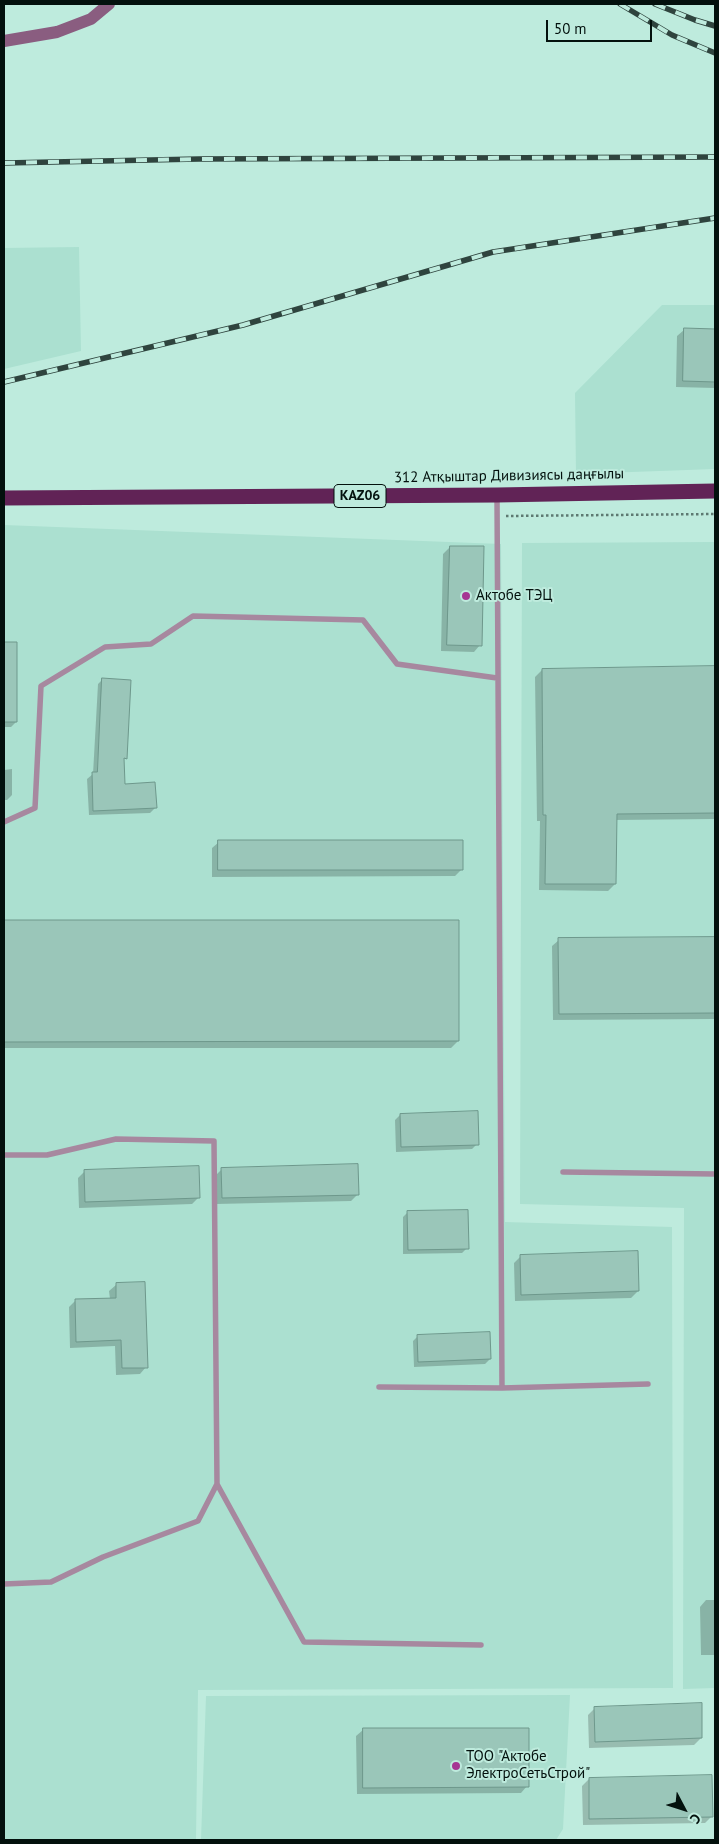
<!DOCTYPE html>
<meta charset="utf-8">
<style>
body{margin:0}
#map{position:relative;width:719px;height:1844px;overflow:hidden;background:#beebdd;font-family:"PT Sans",sans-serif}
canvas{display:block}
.frame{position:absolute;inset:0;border:5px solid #03110d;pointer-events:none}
.north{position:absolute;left:659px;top:1784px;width:50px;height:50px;-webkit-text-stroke:4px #beebdd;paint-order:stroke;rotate:130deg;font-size:14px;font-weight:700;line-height:20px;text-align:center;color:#03110d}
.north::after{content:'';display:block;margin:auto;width:18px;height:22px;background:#03110d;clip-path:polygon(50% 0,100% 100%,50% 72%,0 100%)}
.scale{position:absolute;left:546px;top:20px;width:106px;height:22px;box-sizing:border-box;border:2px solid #03110d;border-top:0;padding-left:6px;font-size:15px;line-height:18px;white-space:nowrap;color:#03110d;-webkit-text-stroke:4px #beebdd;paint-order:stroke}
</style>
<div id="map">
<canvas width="719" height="1844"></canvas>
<div class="frame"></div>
<div class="north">С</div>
<div class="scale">50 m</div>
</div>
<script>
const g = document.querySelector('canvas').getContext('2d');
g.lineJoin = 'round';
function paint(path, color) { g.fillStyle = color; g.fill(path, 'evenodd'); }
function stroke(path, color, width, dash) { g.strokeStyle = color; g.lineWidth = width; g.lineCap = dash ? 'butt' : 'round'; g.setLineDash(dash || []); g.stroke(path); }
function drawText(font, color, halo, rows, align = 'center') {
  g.font = font + ' "PT Sans",sans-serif'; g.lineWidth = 4; g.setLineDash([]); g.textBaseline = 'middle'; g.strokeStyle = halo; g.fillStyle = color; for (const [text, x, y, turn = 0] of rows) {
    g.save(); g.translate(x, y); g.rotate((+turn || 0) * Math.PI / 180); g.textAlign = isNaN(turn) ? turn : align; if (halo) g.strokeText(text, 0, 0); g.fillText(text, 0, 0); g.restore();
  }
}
paint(new Path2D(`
 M79 247 81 351 4 369V248Z
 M662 305H715V469L576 474 575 393Z
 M4 525 501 544 505 1222 672 1227 673 1688 198 1690 196 1840H4Z
 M715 542V1688L683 1689 684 1208 520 1204 522 543Z
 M570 1695 563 1829 556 1840H201L206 1696Z`), '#abe0d0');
paint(new Path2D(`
 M684 330H715V388L676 387 677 336Z
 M450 547 480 645 474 652 441 651 443 554Z
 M4 644H15L16 722 11 727H4Z
 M715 667V819L615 820V884L608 891 539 890 540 821H537L535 677 542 670Z
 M103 679 125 758 122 761 123 785 155 808 150 813 89 815 87 779 93 774 98 684Z
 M12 769V795L7 800H4V770Z
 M219 842 462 869 455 876 212 877V848Z
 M4 921H458V1041L451 1048H4Z
 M715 939V1019L553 1020 552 946 559 940Z
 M400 1115 477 1144 472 1149 396 1152 395 1120Z
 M222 1169 358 1194 351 1201 216 1204 215 1176Z
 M85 1171 199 1197 192 1204 79 1208 78 1178Z
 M408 1212 467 1248 462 1253 403 1254V1217Z
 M521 1256 638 1291 631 1298 515 1301 514 1263Z
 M116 1285 146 1367 140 1374 116 1375 115 1346 70 1348 69 1307 76 1300 110 1299 109 1291Z
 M418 1336 490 1359 485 1364 414 1367 413 1341Z
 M706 1600H715V1655H701L700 1607Z
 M595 1708 701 1738 694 1745 589 1748 588 1715Z
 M363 1730 527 1786 521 1793 357 1794 356 1736Z
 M589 1779 712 1816 705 1823 583 1825 582 1786Z`), '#0003');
const building = new Path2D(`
 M684 328 715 329V382L683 381Z
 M450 546H484L482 646 447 645Z
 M4 642H17V722H4Z
 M715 666V813L617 814 616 884H545L546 815H543L542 669Z
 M102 678 131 680 127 759 124 758 125 784 155 782 157 808 93 811 92 772H97Z
 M218 840H463V870H218Z
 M4 920H459V1041L4 1042Z
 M715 937V1013L559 1014 558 938Z
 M478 1111 479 1145 401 1147 400 1114Z
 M358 1164 359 1195 222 1198 221 1168Z
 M199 1166 200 1198 85 1202 84 1170Z
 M468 1210 469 1249 408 1250 407 1211Z
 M638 1251 639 1291 521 1295 520 1255Z
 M145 1282 148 1368H122L121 1340 76 1342 75 1299 116 1298V1283Z
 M490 1332 491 1359 418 1362 417 1335Z
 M702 1703V1738L595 1742 594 1707Z
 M363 1728H529V1787L363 1788Z
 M712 1775 713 1817 589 1819V1778Z`);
paint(building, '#9ac6b9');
stroke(building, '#6e988c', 1);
stroke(new Path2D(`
 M506 516 715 514`), '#5d7971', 2.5, [2.5, 2.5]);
stroke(new Path2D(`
 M497 497 502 1388
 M4 822 35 808 41 686 105 647 151 644 193 616 363 620 397 664 497 678
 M4 1155H47L116 1139 214 1141 217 1484 304 1642 481 1645
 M563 1172 715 1174
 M379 1387 502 1388 648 1384
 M4 1584 51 1582 103 1557 198 1521 217 1484`), '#a7889f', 5.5);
stroke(new Path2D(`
 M4 41 57 32 91 19 109 4`), '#8a5d80', 12);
stroke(new Path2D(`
 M4 498 497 495 715 491`), '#612356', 15);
const rail = new Path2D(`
 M620 4 672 35 715 53
 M655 4 695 20 715 26
 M4 163 199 159 715 157
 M4 382 243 325 493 252 715 218`);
stroke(rail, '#2f443e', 5.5);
stroke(rail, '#beebdd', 4, [11]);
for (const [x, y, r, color] of [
 [466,596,5,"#a63693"],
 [456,1766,5,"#a63693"]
]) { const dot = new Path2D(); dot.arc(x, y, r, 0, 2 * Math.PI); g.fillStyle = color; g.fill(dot); stroke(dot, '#beebdd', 2); }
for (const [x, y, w] of [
 [360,496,52]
]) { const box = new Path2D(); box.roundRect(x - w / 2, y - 11.5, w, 23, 4); g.fillStyle = '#beebdd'; g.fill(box); stroke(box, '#03110d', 1); }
drawText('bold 14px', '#03110d', null, [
 ["KАZ06",360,496]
]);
drawText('15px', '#03110d', '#beebdd', [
 ["312 Атқыштар Дивизиясы даңғылы",509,476,-1]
]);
drawText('15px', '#03110d', '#beebdd', [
 ["Актобе ТЭЦ",476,596],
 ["ТОО \"Актобе",466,1757],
 ["ЭлектроСетьСтрой\"",466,1774]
], 'left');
</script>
